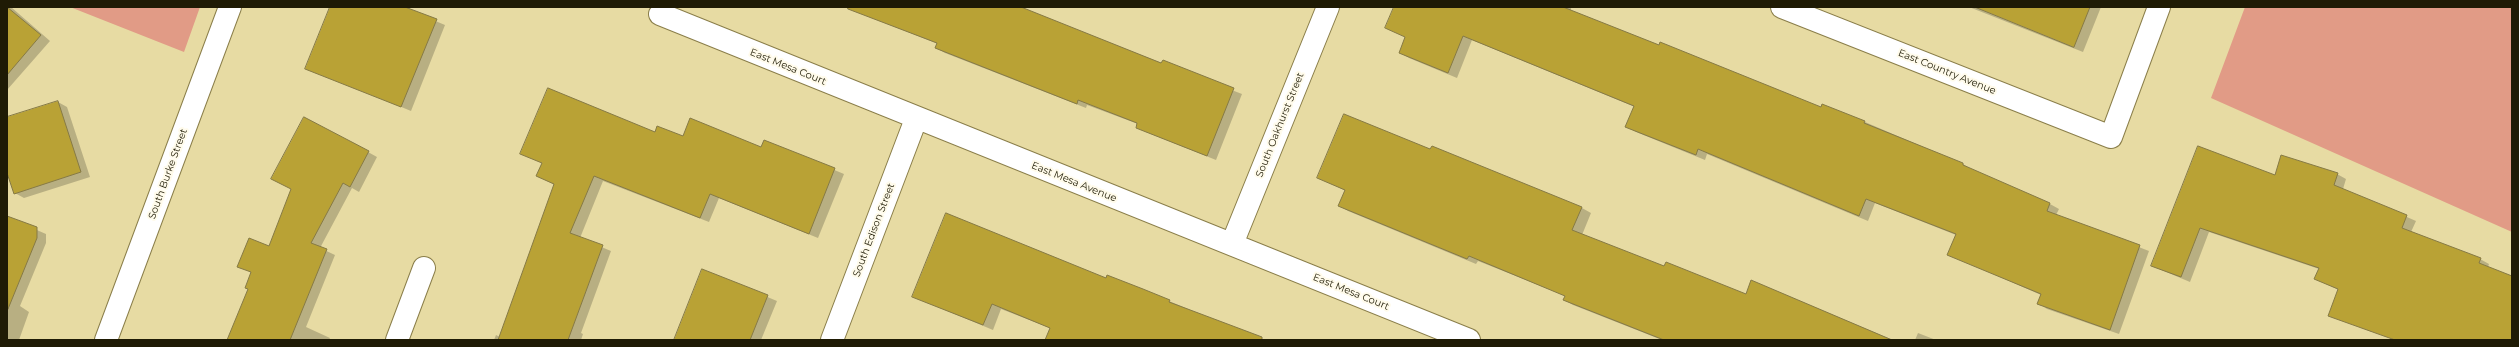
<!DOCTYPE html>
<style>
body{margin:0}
#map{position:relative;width:2519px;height:347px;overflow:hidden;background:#e7dba3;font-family:Montserrat,sans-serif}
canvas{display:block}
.frame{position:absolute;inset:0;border:8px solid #1f1b05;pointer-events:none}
</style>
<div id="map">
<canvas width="2519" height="347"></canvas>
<div class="frame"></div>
</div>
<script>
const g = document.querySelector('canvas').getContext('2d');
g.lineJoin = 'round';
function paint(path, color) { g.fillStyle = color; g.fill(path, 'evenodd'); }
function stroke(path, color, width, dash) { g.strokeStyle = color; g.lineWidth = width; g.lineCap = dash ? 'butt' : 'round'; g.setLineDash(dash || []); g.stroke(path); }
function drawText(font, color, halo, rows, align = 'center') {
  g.font = font + ' Montserrat,sans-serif'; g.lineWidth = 4; g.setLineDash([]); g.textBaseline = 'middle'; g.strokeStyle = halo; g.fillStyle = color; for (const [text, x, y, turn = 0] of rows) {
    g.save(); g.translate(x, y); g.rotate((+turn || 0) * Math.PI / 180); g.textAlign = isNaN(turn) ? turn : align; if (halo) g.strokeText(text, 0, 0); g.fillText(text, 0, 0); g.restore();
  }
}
paint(new Path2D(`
 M70 7H200L184 52Z
 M2245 7H2512V232L2211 98Z`), '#e19b86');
paint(new Path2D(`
 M7 7H11L50 41 7 90Z
 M331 7H402L445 25 411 111 307 68Z
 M845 7H1017L1242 94 1216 160 1146 132 1137 127 1138 124 1087 105 1086 108 945 53 936 48 938 44Z
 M1395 7H1571V11L1821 108 1822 106 1865 122 1963 164 1972 170 2050 204 2059 209 2056 215 2149 251 2119 334 2047 309 2038 303 2041 295 1948 254 1956 235 1875 203 1868 221 1707 154 1705 160 1636 132 1627 127 1635 107 1472 40 1457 78 1409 58 1400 53 1406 37 1387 28Z
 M1969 7H2101L2083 52Z
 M58 102 67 107 90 177 24 198 15 193 7 169V118Z
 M655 134 762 148 765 141 844 174 818 238 719 198 709 222 603 181 580 238 611 251 581 333 583 334 581 340H494L496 335 500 337 555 185 537 176 542 163 522 153Z
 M2198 147 2275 177 2337 174 2346 179 2343 189 2416 221 2411 232 2480 259 2489 264 2488 267 2512 277V340H2399L2373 329 2372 332 2330 315 2339 290 2315 279 2319 269 2209 232 2190 282 2152 266Z
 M1431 151 1582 208 1591 213 1582 235 1664 268 1746 296 1752 281 1893 340H1662L1573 305 1564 300 1566 296 1478 261 1476 264 1348 211 1339 206 1346 191 1319 178Z
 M368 152 377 157 359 192 352 188 320 248 335 255 306 327 330 338 329 340H228L249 289 252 273 239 266 270 248Z
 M7 217 46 234V243L20 306 29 312 19 340H7Z
 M703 270 777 301 761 340H677Z
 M1106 279 1169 301 1262 340H1081L1001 309 993 330 914 297Z
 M1918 333 1936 340H1915Z`), '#0003');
const building = new Path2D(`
 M7 7 41 35 7 75Z
 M330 7H405L437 19 401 107 305 69Z
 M848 7H1021L1161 63 1163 60 1234 88 1207 156 1136 128 1137 123 1078 100 1077 104 935 48 937 43 848 9Z
 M1394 7H1563L1659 45 1660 42 1821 107 1822 104 1865 121 1864 123 1963 163V165L2050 203 2047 211 2140 245 2110 330 2037 304 2041 294 1947 255 1956 234 1866 199 1859 216 1698 149 1696 155 1625 127 1634 106 1463 36 1448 73 1399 53 1405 37 1385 28Z
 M1975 7H2090L2074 47Z
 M548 88 655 132 657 126 683 136 690 118 761 147 764 140 835 168 809 234 710 194 700 218 594 176 570 233 603 245 568 340H498L554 184 536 176 542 163 520 154Z
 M58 101 81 172 14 194 7 173V117Z
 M1344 114 1430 149 1432 146 1582 207 1572 230 1664 266 1666 262 1746 294 1751 280 1892 340H1664L1563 300 1565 296 1469 256 1467 259 1338 206 1345 190 1317 178Z
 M304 117 369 151 350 187 343 183 311 243 327 249 290 340H227L248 289 245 288 251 272 237 267 249 238 269 246 291 189 271 179Z
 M2198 146 2275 175 2281 155 2338 173 2334 185 2407 215 2402 228 2481 258 2479 263 2512 276V340H2395L2328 316 2338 289 2314 279 2319 268 2200 228 2181 277 2151 266Z
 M946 213 1106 278 1107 275 1143 289 1170 300 1169 302 1262 337V340H1045L1050 328 992 304 983 325 912 297Z
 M7 216 37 227V238L8 309Z
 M702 269 768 295 750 340H674Z`);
paint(building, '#b9a235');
stroke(building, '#857945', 1);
const minor = new Path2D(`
 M1782 7 2111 137 2159 7
 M660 14 1469 340
 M1232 244 1328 7
 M106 340 230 7
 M397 340 424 268
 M832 340 916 119`);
stroke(minor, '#8a7e4a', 24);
stroke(minor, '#fff', 22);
drawText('10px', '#1f1b05', '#fffbeb', [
 ["East Mesa Court",788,67,22],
 ["East Country Avenue",1947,72,22],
 ["South Oakhurst Street",1280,125,-68],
 ["South Burke Street",168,174,-70],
 ["East Mesa Avenue",1074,182,22],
 ["South Edison Street",874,230,-69],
 ["East Mesa Court",1351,292,22]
]);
</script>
